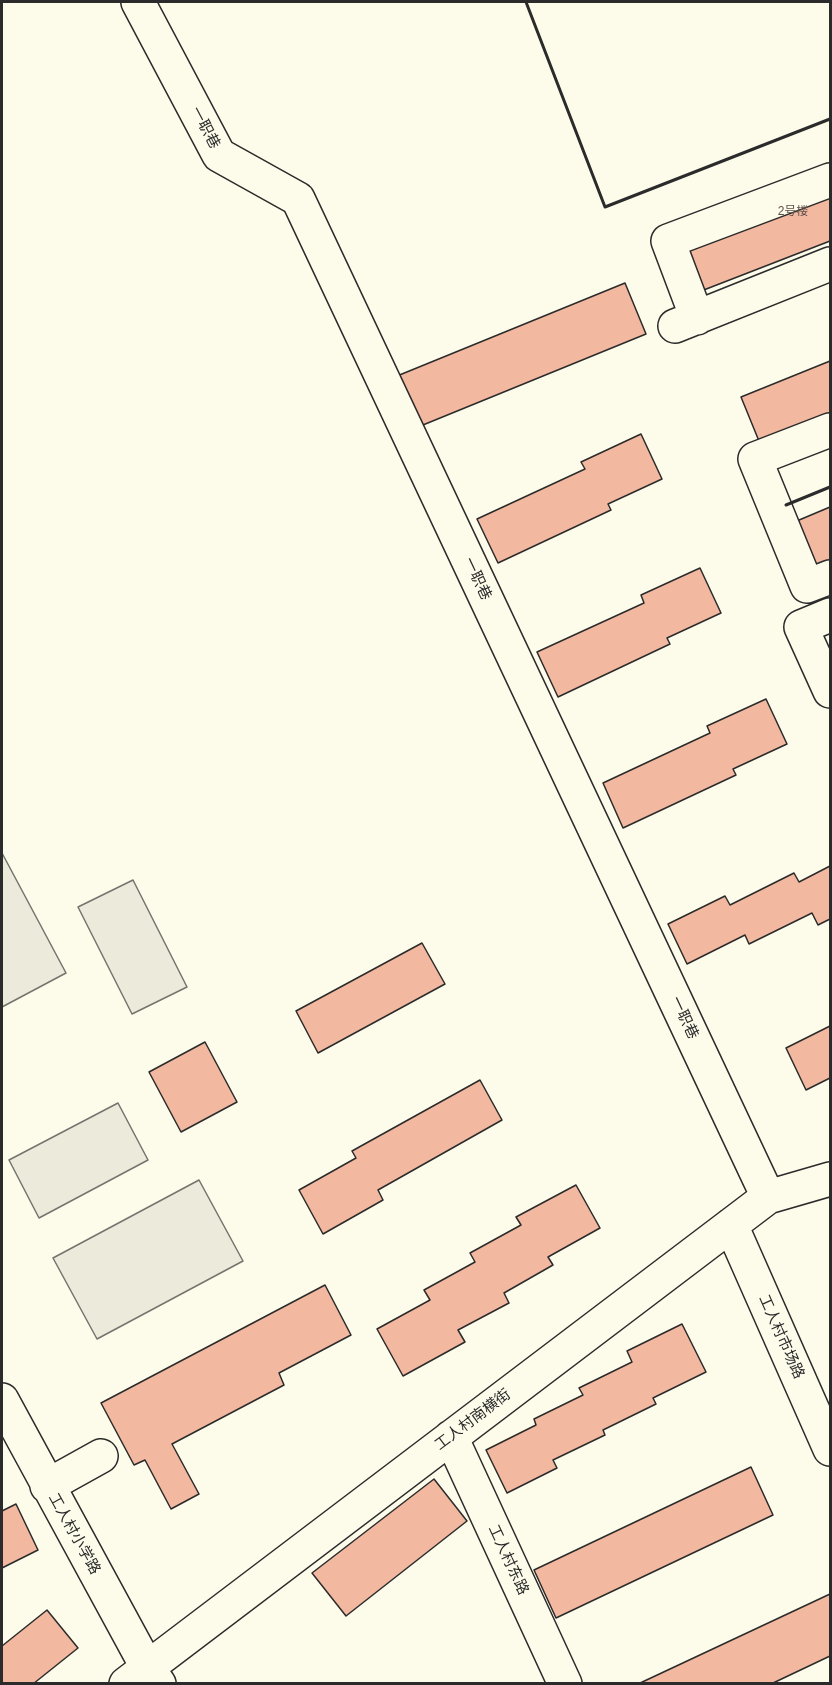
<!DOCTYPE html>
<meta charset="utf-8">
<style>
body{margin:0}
#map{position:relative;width:832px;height:1685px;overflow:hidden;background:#fdfbea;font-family:Arial,sans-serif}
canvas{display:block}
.frame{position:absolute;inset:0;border:3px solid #2b2b2b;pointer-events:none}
</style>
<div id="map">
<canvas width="832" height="1685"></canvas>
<div class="frame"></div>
</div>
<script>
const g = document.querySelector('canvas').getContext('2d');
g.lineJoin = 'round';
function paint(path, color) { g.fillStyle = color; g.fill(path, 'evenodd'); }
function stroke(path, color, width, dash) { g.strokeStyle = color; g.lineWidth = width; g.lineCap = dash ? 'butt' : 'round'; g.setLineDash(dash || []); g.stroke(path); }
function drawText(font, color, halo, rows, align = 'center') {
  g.font = font + ' Arial,"Noto Sans SC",sans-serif'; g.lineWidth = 4.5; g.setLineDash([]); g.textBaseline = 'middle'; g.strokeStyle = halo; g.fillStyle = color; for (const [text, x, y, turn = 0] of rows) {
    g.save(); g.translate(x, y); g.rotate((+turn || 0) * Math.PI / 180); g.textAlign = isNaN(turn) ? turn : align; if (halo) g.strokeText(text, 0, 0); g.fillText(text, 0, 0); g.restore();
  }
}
const green = new Path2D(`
 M2 853 66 973 2 1007Z
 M133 880 187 987 132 1014 78 907Z
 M118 1103 148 1160 39 1218 9 1160Z
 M199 1180 243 1261 97 1339 53 1258Z`);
paint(green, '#ecebdb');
stroke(green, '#74746e', 1.5);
const building = new Path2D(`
 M830 183V241L696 293 677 243Z
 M625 283 646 334 418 427 397 376Z
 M830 361V419L761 446 741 397Z
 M641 434 662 479 608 504 611 510 498 563 477 519 585 469 581 462Z
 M830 507V565L812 573 792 523Z
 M700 568 721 613 667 638 670 644 558 697 537 652 644 603 641 595Z
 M766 699 787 744 733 769 736 775 623 828 603 783 710 733 707 726Z
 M830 866V919L818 925 812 913 749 944 745 935 687 964 668 924 725 896 730 905 794 873 799 882Z
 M422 943 445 984 318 1053 296 1011Z
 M830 1026V1078L806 1090 786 1048Z
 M205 1042 237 1102 181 1132 149 1072Z
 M480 1080 502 1120 378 1190 383 1200 323 1234 299 1190 356 1158 352 1151Z
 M576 1185 600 1228 548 1257 553 1265 504 1293 509 1303 458 1330 465 1342 403 1376 377 1329 430 1300 424 1290 475 1262 470 1253 521 1225 516 1217Z
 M325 1285 351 1335 279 1373 284 1385 172 1444 199 1494 171 1509 145 1460 134 1465 101 1403Z
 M682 1324 706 1372 653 1398 656 1404 603 1430 605 1435 553 1460 557 1468 507 1493 486 1450 536 1425 534 1419 583 1395 579 1388 632 1362 627 1351Z
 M751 1467 773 1515 556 1618 534 1570Z
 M434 1479 467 1521 346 1616 312 1573Z
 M16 1504 38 1550 2 1568V1511Z
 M830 1594V1656L771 1684H638Z
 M47 1610 78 1648 33 1684H2V1646Z`);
paint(building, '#f2b8a0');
stroke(building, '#2b2b2b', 1.5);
const minor = new Path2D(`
 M138 2 219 155 298 199 768 1197
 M697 318 668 241 830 180
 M675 326 830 264
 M830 430 755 459 807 586 830 577
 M830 615 801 627 830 691
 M731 1225 830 1449
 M2 1400 147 1667 159 1684
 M451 1437 565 1684
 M47 1486 101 1456
 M126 1684 768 1197 830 1179`);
stroke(minor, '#2b2b2b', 36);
stroke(minor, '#fdfbea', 33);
stroke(new Path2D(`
 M526 2 605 207 830 119
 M786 505 830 487`), '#2b2b2b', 3);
drawText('12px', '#5d4e48', null, [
 ["2号楼",793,212]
]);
drawText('15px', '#2b2b2b', '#fdfbea', [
 ["一职巷",205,128,62],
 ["一职巷",477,579,65],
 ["一职巷",684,1018,65],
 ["工人村市场路",781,1337,66],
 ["工人村南横街",473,1420,-37],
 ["工人村小学路",74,1534,61],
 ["工人村东路",508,1560,65]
]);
</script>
